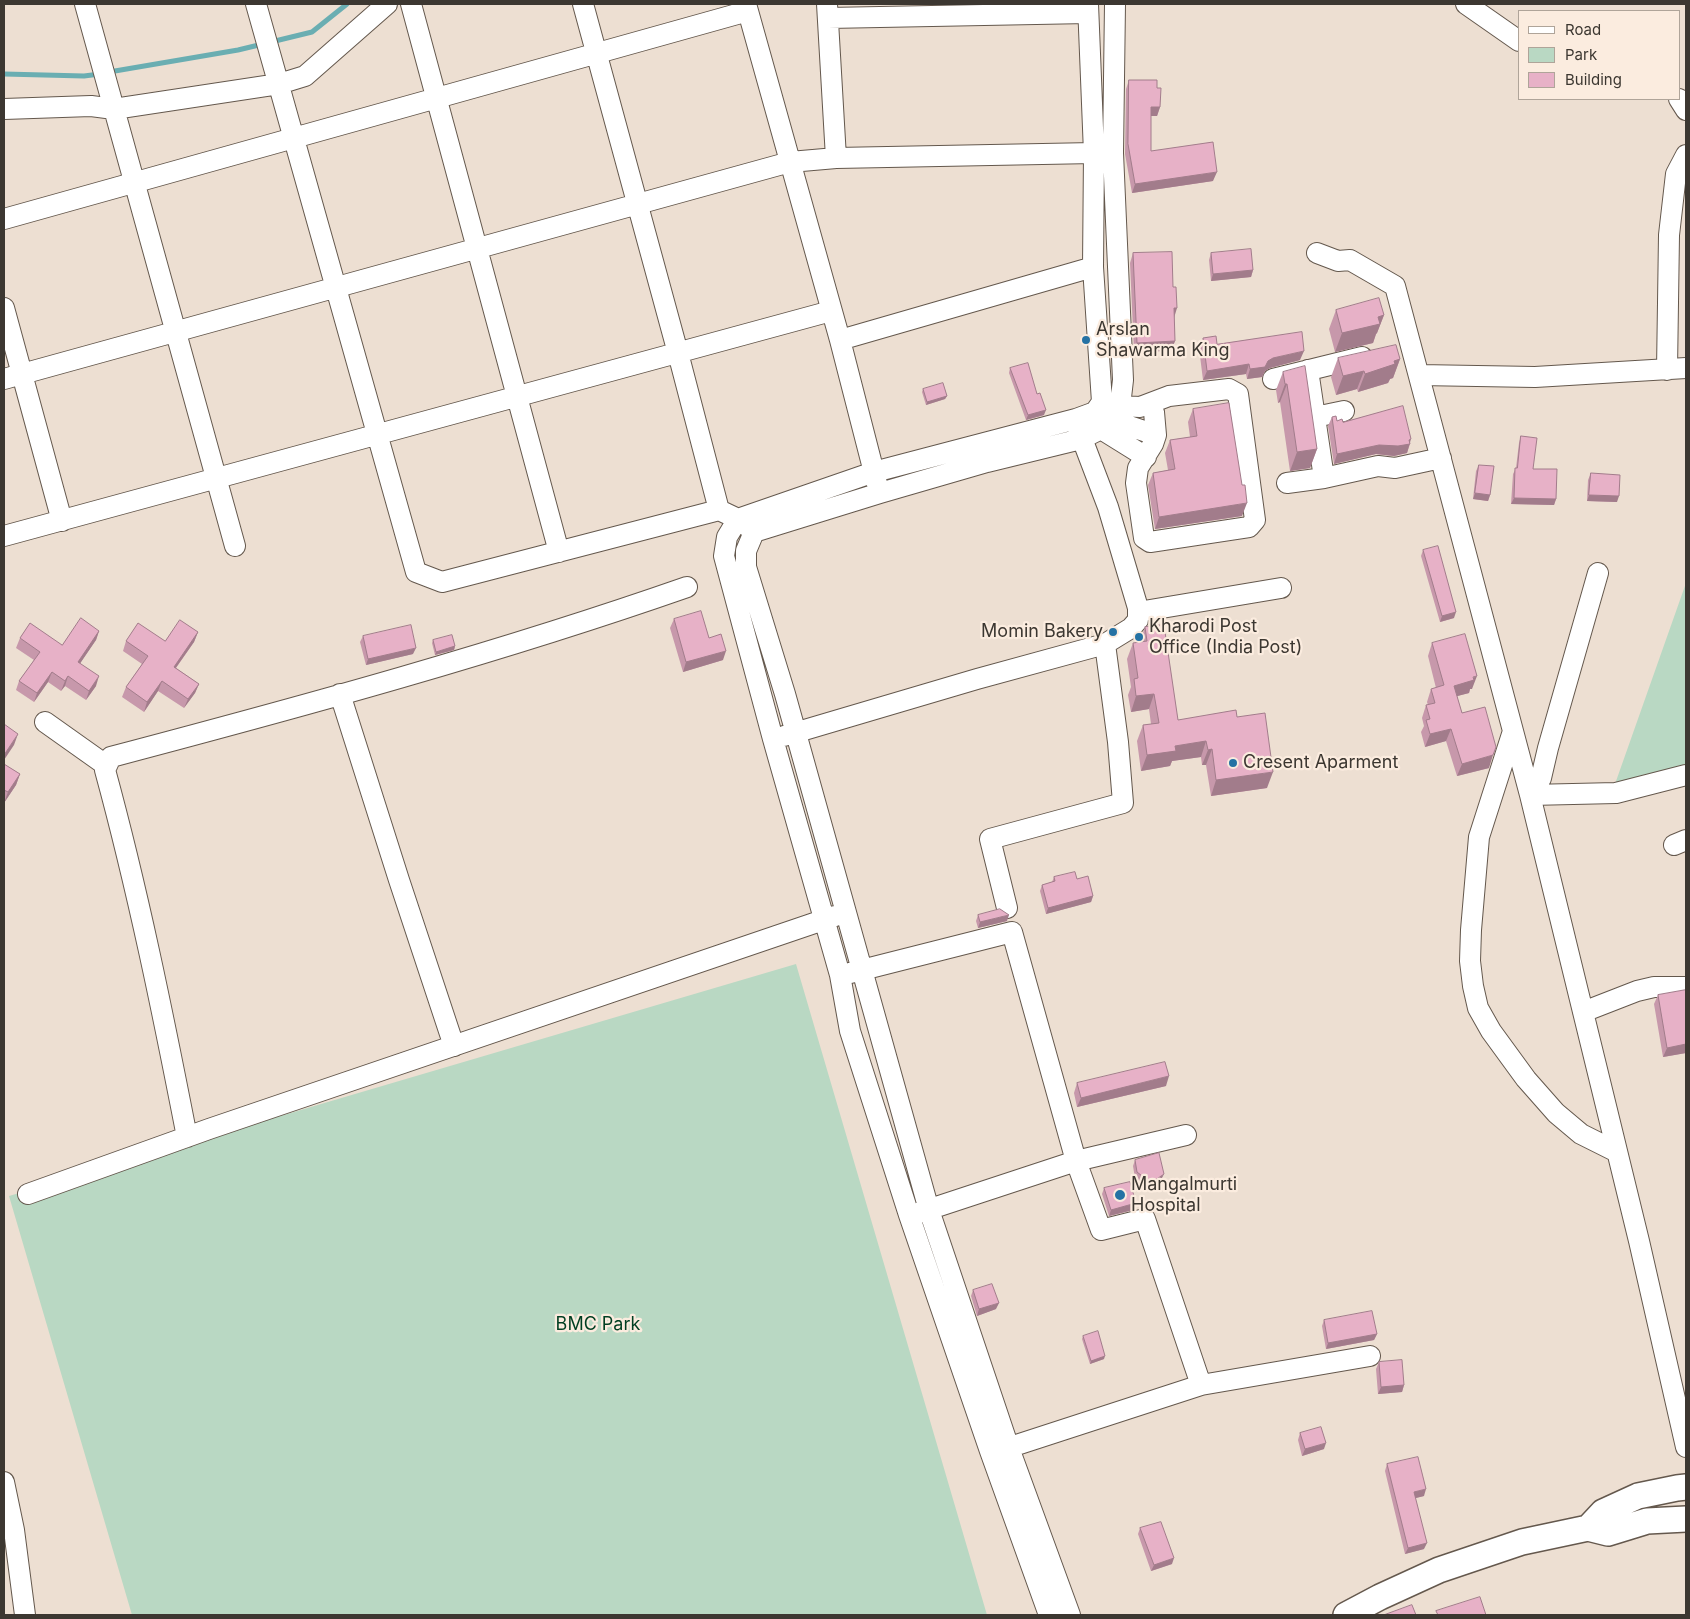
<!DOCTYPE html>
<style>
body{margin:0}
#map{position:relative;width:1690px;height:1619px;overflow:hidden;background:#eddfd2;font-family:Inter,sans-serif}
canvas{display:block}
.frame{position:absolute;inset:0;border:5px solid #3c3731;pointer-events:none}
.legend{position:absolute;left:1518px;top:10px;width:162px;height:90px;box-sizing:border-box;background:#fbecdf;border:1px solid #afa499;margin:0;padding:6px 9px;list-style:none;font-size:15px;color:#3c3731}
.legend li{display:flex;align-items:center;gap:10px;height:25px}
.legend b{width:25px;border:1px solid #afa499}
</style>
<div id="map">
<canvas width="1690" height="1619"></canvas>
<div class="frame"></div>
<ul class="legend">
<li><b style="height:6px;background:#fff"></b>Road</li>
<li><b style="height:14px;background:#b9d8c3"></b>Park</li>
<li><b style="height:14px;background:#e7b1c7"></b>Building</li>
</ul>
</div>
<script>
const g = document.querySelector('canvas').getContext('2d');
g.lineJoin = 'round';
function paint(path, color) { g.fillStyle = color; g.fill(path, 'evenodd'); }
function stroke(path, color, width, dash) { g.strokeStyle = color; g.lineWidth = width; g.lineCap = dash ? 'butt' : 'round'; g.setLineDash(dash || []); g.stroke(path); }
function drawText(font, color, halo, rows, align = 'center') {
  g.font = font + ' Inter,sans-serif'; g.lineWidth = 4.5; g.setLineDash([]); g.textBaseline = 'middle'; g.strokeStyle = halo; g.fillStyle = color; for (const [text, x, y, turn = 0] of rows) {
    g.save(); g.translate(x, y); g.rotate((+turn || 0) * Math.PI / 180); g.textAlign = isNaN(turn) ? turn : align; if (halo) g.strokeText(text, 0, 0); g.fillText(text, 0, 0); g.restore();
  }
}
paint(new Path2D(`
 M1686 583V764L1615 784Z
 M796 964 987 1615H132L9 1196Z`), '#b9d8c3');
stroke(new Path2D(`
 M271 42 312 32 347 4
 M109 72 238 50 263 44
 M4 74 84 76 100 74`), '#6aaeb2', 5);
const minor = new Path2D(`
 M85 4 235 546
 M256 4 416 572 442 582 719 510 738 519 748 527
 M411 4 559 552
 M583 4 678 353 719 510
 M746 4 840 340 877 484
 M827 4 836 158
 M1466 4 1519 41
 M828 18 1088 13
 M1679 99 1686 110
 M4 109 91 106 114 109 279 84 305 76 387 4
 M4 219 748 11
 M1317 253 1338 261 1350 260 1395 286 1530 795 1639 1241 1686 1447
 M4 308 62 521
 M840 340 1093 267
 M1308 370 1324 478 1378 466 1395 468 1441 458
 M1667 370 1669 235 1676 174 1686 155
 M1419 375 1535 377 1686 368
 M4 379 790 162 836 158 1094 153
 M1273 379 1362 357
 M1120 406 1140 407 1169 396 1229 389 1238 394 1255 520 1249 527 1150 542 1144 538 1136 483 1138 468 1153 444 1156 435 1154 412
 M1315 417 1344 411
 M1111 420 1156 435
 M1078 428 1108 507 1138 608V620L1131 628 1105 644
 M1101 429 1146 457
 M1287 483 1324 478
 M4 536 831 311
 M1138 612 1281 588
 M340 694 399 880 454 1046
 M45 722 107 766
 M1513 731 1479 837 1471 930 1470 961 1473 986 1478 1008 1491 1031 1526 1079 1556 1113 1581 1134 1617 1152
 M784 736 977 679 1105 644 1118 742 1123 803 990 839 1007 908
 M1530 795 1541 778 1548 748 1598 573
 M1530 795 1616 793 1686 775
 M1674 845 1686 840
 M850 973 1012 932 1076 1161 918 1213
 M1583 1012 1637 991 1654 987H1686
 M1186 1135 1076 1161 1101 1230 1145 1219 1201 1385
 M187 1137C163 1014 138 891 105 770L111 757C304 706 498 653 687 587
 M28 1194 209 1129 835 916
 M998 1451 1201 1385 1370 1356
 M4 1482 14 1530 25 1615
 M1049 1615 990 1451 909 1215 850 1031 840 975 773 739 724 556 727 537 738 519 874 472 1076 419 1095 412 1102 402 1093 267 1094 153 1088 4
 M1070 1615 1009 1448 929 1210 785 694 746 567V551L754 532 880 493 987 462 1081 439 1101 429 1111 420 1120 406 1123 380 1113 153 1115 4`);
const major = new Path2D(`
 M1588 1528 1608 1533 1647 1521 1686 1519
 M1346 1615 1380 1597 1439 1570 1522 1542 1588 1528 1603 1512 1638 1496 1677 1488 1686 1487`);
stroke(minor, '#64584d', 22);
stroke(major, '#64584d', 28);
stroke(minor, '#fff', 20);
stroke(major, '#fff', 25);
paint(new Path2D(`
 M1129 80 1157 88 1160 107 1157 116H1151V151L1213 181 1132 193 1125 154 1126 89Z
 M1133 253 1174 317 1175 341 1171 351 1134 352 1130 263Z
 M1211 253 1253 270 1251 277 1211 281 1209 260Z
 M1336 310 1384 315 1377 333 1376 334 1373 343 1335 352 1329 329Z
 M1203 338 1217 344 1300 360 1270 368 1265 371 1262 377 1247 379 1246 374 1203 380 1199 348Z
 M1338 358 1400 359 1393 378 1390 379 1388 383 1358 392 1357 389 1336 395 1331 377Z
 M1010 368 1037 394 1044 415 1026 420 1009 373Z
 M1283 372 1317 449 1310 468 1290 471 1280 402 1278 403 1276 390Z
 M923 389 947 396 945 399 926 405 922 392Z
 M1193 409 1242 516 1155 529 1148 485 1153 473 1168 470 1165 453 1170 440 1190 437 1188 422Z
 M1332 417 1337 421 1410 442V444L1407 453 1394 456 1376 454 1334 464 1328 426Z
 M1521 436 1533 469 1556 499 1554 505 1511 504 1513 474 1516 468 1519 443Z
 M1479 465 1490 495 1488 501 1473 499 1476 471Z
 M1591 473 1617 502 1587 501 1588 480Z
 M1423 550 1454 618 1440 622 1421 556Z
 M674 619 709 638 723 660 683 672 670 628Z
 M1145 627 1178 720 1237 717 1267 788 1211 796 1206 765H1202L1201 757 1172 761 1170 766 1141 771 1137 741 1143 725 1151 724 1149 709 1131 712 1128 695 1131 687 1127 659 1133 643 1140 642Z
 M99 631 96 640 80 663 96 686 86 700 65 686 61 691 48 682 34 702 16 690 19 681 34 660 16 648 20 638 62 645Z
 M198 632 194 642 176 668 199 684 195 693 184 708 158 691 144 712 122 697 126 687 142 664 123 651 126 641H165Z
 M363 636 413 654 366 665 360 642Z
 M433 640 455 646 454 650 435 655 432 643Z
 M1432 643 1472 689H1470L1469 693 1457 696 1462 713 1489 768 1457 776 1446 741 1425 747 1421 732 1424 726 1422 718 1426 705H1428L1427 702 1431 689 1436 688 1428 656Z
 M4 764 20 774 16 785 4 803Z
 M1054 877 1077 879 1093 896 1091 902 1046 914 1040 891 1042 885 1052 882Z
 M978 915 1007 921 978 928 976 921Z
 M1686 990V1053L1663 1057 1654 1004 1658 995Z
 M1077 1083 1166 1086 1077 1107 1074 1093Z
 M1135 1160 1161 1180 1149 1189 1135 1178 1133 1166Z
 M1104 1188 1133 1210 1109 1216 1102 1194Z
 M973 1290 996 1309 977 1316 971 1296Z
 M1324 1320 1377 1334 1374 1340 1326 1349 1322 1326Z
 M1083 1336 1104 1359 1090 1364 1082 1339Z
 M1379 1362 1404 1385 1402 1392 1378 1394 1376 1369Z
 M1300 1433 1324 1449 1302 1456 1298 1440Z
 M1387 1464 1424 1496 1415 1498 1424 1549 1405 1554 1385 1471Z
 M1140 1528 1172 1564 1151 1571 1138 1534Z`), '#c798ab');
paint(new Path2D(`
 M1151 107H1160L1157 116H1148Z
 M1217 172 1213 181 1132 193 1135 184Z
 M1253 270 1251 277 1211 281 1213 274Z
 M1174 308H1177L1174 318Z
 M1384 315 1377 333 1376 334 1373 343 1335 352 1342 333 1378 317Z
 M1175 341 1171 351 1134 352 1137 343Z
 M1304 351 1300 360 1270 368 1265 371 1262 377 1247 379 1250 369 1273 358Z
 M1400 359 1393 378 1390 379 1388 383 1358 392 1365 374 1394 361Z
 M1249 364 1246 374 1203 380 1207 371Z
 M1364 371 1357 389 1336 395 1343 376Z
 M1285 384H1287L1280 402 1278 403Z
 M947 396 945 399 926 405 927 402Z
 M1046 410 1044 415 1026 420 1028 415Z
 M1411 439 1407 453 1394 456 1376 454 1334 464 1337 454 1379 445Z
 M1317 449 1310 468 1290 471 1297 452Z
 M1475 493 1490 495 1488 501 1473 499Z
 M1589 495 1619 496 1617 502 1587 501Z
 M1514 498 1556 499 1554 505 1511 504Z
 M1247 503 1242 516 1155 529 1159 517Z
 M1456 612 1454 618 1440 622 1442 616Z
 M99 631 96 640 75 671 78 662Z
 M198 632 194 642 170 676 174 667Z
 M455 646 454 650 435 655 436 652Z
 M416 648 413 654 366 665 368 659Z
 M726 651 723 660 683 672 686 662Z
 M52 672 48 682 34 702 37 693Z
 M68 676 65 686 61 691 65 681Z
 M99 676 96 686 86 700 89 691Z
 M1477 676 1472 689H1470L1469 693 1450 698 1454 686Z
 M162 681 158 691 144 712 147 702Z
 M199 684 195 693 184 708 188 699Z
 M1154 694 1149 709 1131 712 1136 696Z
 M1451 729 1446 741 1425 747 1430 734Z
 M18 734 14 745 4 760V755Z
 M1206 741 1201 757 1172 761 1170 766 1141 771 1147 755 1175 746Z
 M1212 749 1206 765H1202L1208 750Z
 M1493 755 1489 768 1457 776 1462 764Z
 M1273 772 1267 788 1211 796 1216 780Z
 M20 774 16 785 4 803 8 792Z
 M1093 896 1091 902 1046 914 1048 908Z
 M1009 915 1007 921 978 928 980 922Z
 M1686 1044V1053L1663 1057 1667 1048Z
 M1169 1076 1166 1086 1077 1107 1081 1098Z
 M1164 1174 1161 1180 1149 1189 1151 1183Z
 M1136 1203 1133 1210 1109 1216 1111 1210Z
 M999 1303 996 1309 977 1316 979 1309Z
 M1377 1334 1374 1340 1326 1349 1328 1343Z
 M1105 1356 1104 1359 1090 1364 1091 1361Z
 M1404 1385 1402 1392 1378 1394 1381 1387Z
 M1326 1443 1324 1449 1302 1456 1305 1449Z
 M1426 1489 1424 1496 1412 1499 1414 1492Z
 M1427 1543 1424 1549 1405 1554 1408 1548Z
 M1174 1558 1172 1564 1151 1571 1154 1565Z`), '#a27c8b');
const building = new Path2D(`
 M1129 80H1157V88H1161L1160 107H1151V151L1213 142 1217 172 1135 184 1128 144Z
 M1251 249 1253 270 1213 274 1211 253Z
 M1172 252 1173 287H1176L1177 308H1174L1175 341 1137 343 1133 253Z
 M1379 298 1384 315 1378 317 1380 324 1342 333 1336 310Z
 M1302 332 1304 351 1273 358 1268 361 1265 367 1250 369 1249 364 1207 371 1203 338 1216 336 1217 344Z
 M1396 345 1400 359 1394 361 1395 364 1365 374 1364 371 1343 376 1338 358Z
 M1028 363 1037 394 1040 393 1046 410 1028 415 1010 368Z
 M1305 366 1317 449 1297 452 1287 384H1285L1283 372Z
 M943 383 947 396 927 402 923 389Z
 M1229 403 1242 485H1245L1247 503 1159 517 1153 473 1175 469 1170 440 1197 436 1193 409Z
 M1403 406 1411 439 1409 440 1410 444 1398 446 1379 445 1337 454 1332 417 1336 416 1337 421 1342 419 1343 422Z
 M1521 436 1537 438 1533 469H1557L1556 499 1514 498 1515 468H1517Z
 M1479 465 1494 466 1490 495 1475 493Z
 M1591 473 1620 475 1619 496 1589 495Z
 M1438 546 1456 612 1442 616 1423 550Z
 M701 611 709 638 721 634 726 651 686 662 674 619Z
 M81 618 99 631 78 662 99 676 89 691 68 676 65 681 52 672 37 693 19 681 40 652 20 638 30 623 62 645Z
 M180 620 198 632 174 667 199 684 188 699 162 681 147 702 126 687 148 656 126 641 138 623 165 641Z
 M411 625 416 648 368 659 363 636Z
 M1164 625 1178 720 1236 710 1237 717 1265 713 1273 772 1216 780 1212 749 1208 750 1206 741 1175 746 1176 751 1147 755 1143 725 1159 723 1154 694 1136 696 1134 679 1138 678 1133 643 1147 641 1145 627Z
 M1465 634 1477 676 1473 677 1474 680 1454 686 1462 713 1485 707 1496 747 1493 755 1462 764 1451 729 1430 734 1426 720 1430 719 1426 705 1435 703 1431 689 1444 685 1432 643Z
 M452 635 455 646 436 652 433 640Z
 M4 724 18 734 4 755Z
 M4 764 20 774 8 792 4 790Z
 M1075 872 1077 879 1088 876 1093 896 1048 908 1042 885 1055 881 1054 877Z
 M1000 909 1009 915 980 922 978 915Z
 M1686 990V1044L1667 1048 1658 995Z
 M1165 1062 1169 1076 1081 1098 1077 1083Z
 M1159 1153 1164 1174 1151 1183 1137 1172 1135 1160Z
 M1130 1182 1136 1203 1111 1210 1104 1188Z
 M992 1284 999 1303 979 1309 973 1290Z
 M1372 1311 1377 1334 1328 1343 1324 1320Z
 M1098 1331 1105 1356 1091 1361 1083 1336Z
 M1402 1360 1404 1385 1381 1387 1379 1362Z
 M1321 1427 1326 1443 1305 1449 1300 1433Z
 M1418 1457 1426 1489 1414 1492 1427 1543 1408 1548 1387 1464Z
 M1161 1522 1174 1558 1154 1565 1140 1528Z
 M1480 1597 1486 1615H1438L1436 1611Z
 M1412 1605 1416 1615H1384Z`);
paint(building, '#e7b1c7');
stroke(building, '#a27c8b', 1);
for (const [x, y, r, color] of [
 [1086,340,5,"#2572a4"],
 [1113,632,5,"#2572a4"],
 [1139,637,5,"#2572a4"],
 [1233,763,5,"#2572a4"],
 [1120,1195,6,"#2572a4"]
]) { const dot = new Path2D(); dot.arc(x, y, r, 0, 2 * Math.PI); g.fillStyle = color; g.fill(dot); stroke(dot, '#fbecdf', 2); }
drawText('18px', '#3c3731', '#fbecdf', [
 ["Arslan",1096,330],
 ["Shawarma King",1096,351],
 ["Kharodi Post",1149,627],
 ["Office (India Post)",1149,648],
 ["Momin Bakery",1103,632,"right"],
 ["Cresent Aparment",1243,763],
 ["Mangalmurti",1131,1185],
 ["Hospital",1131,1206]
], 'left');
drawText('18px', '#003f22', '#fbecdf', [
 ["BMC Park",598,1325]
]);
</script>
